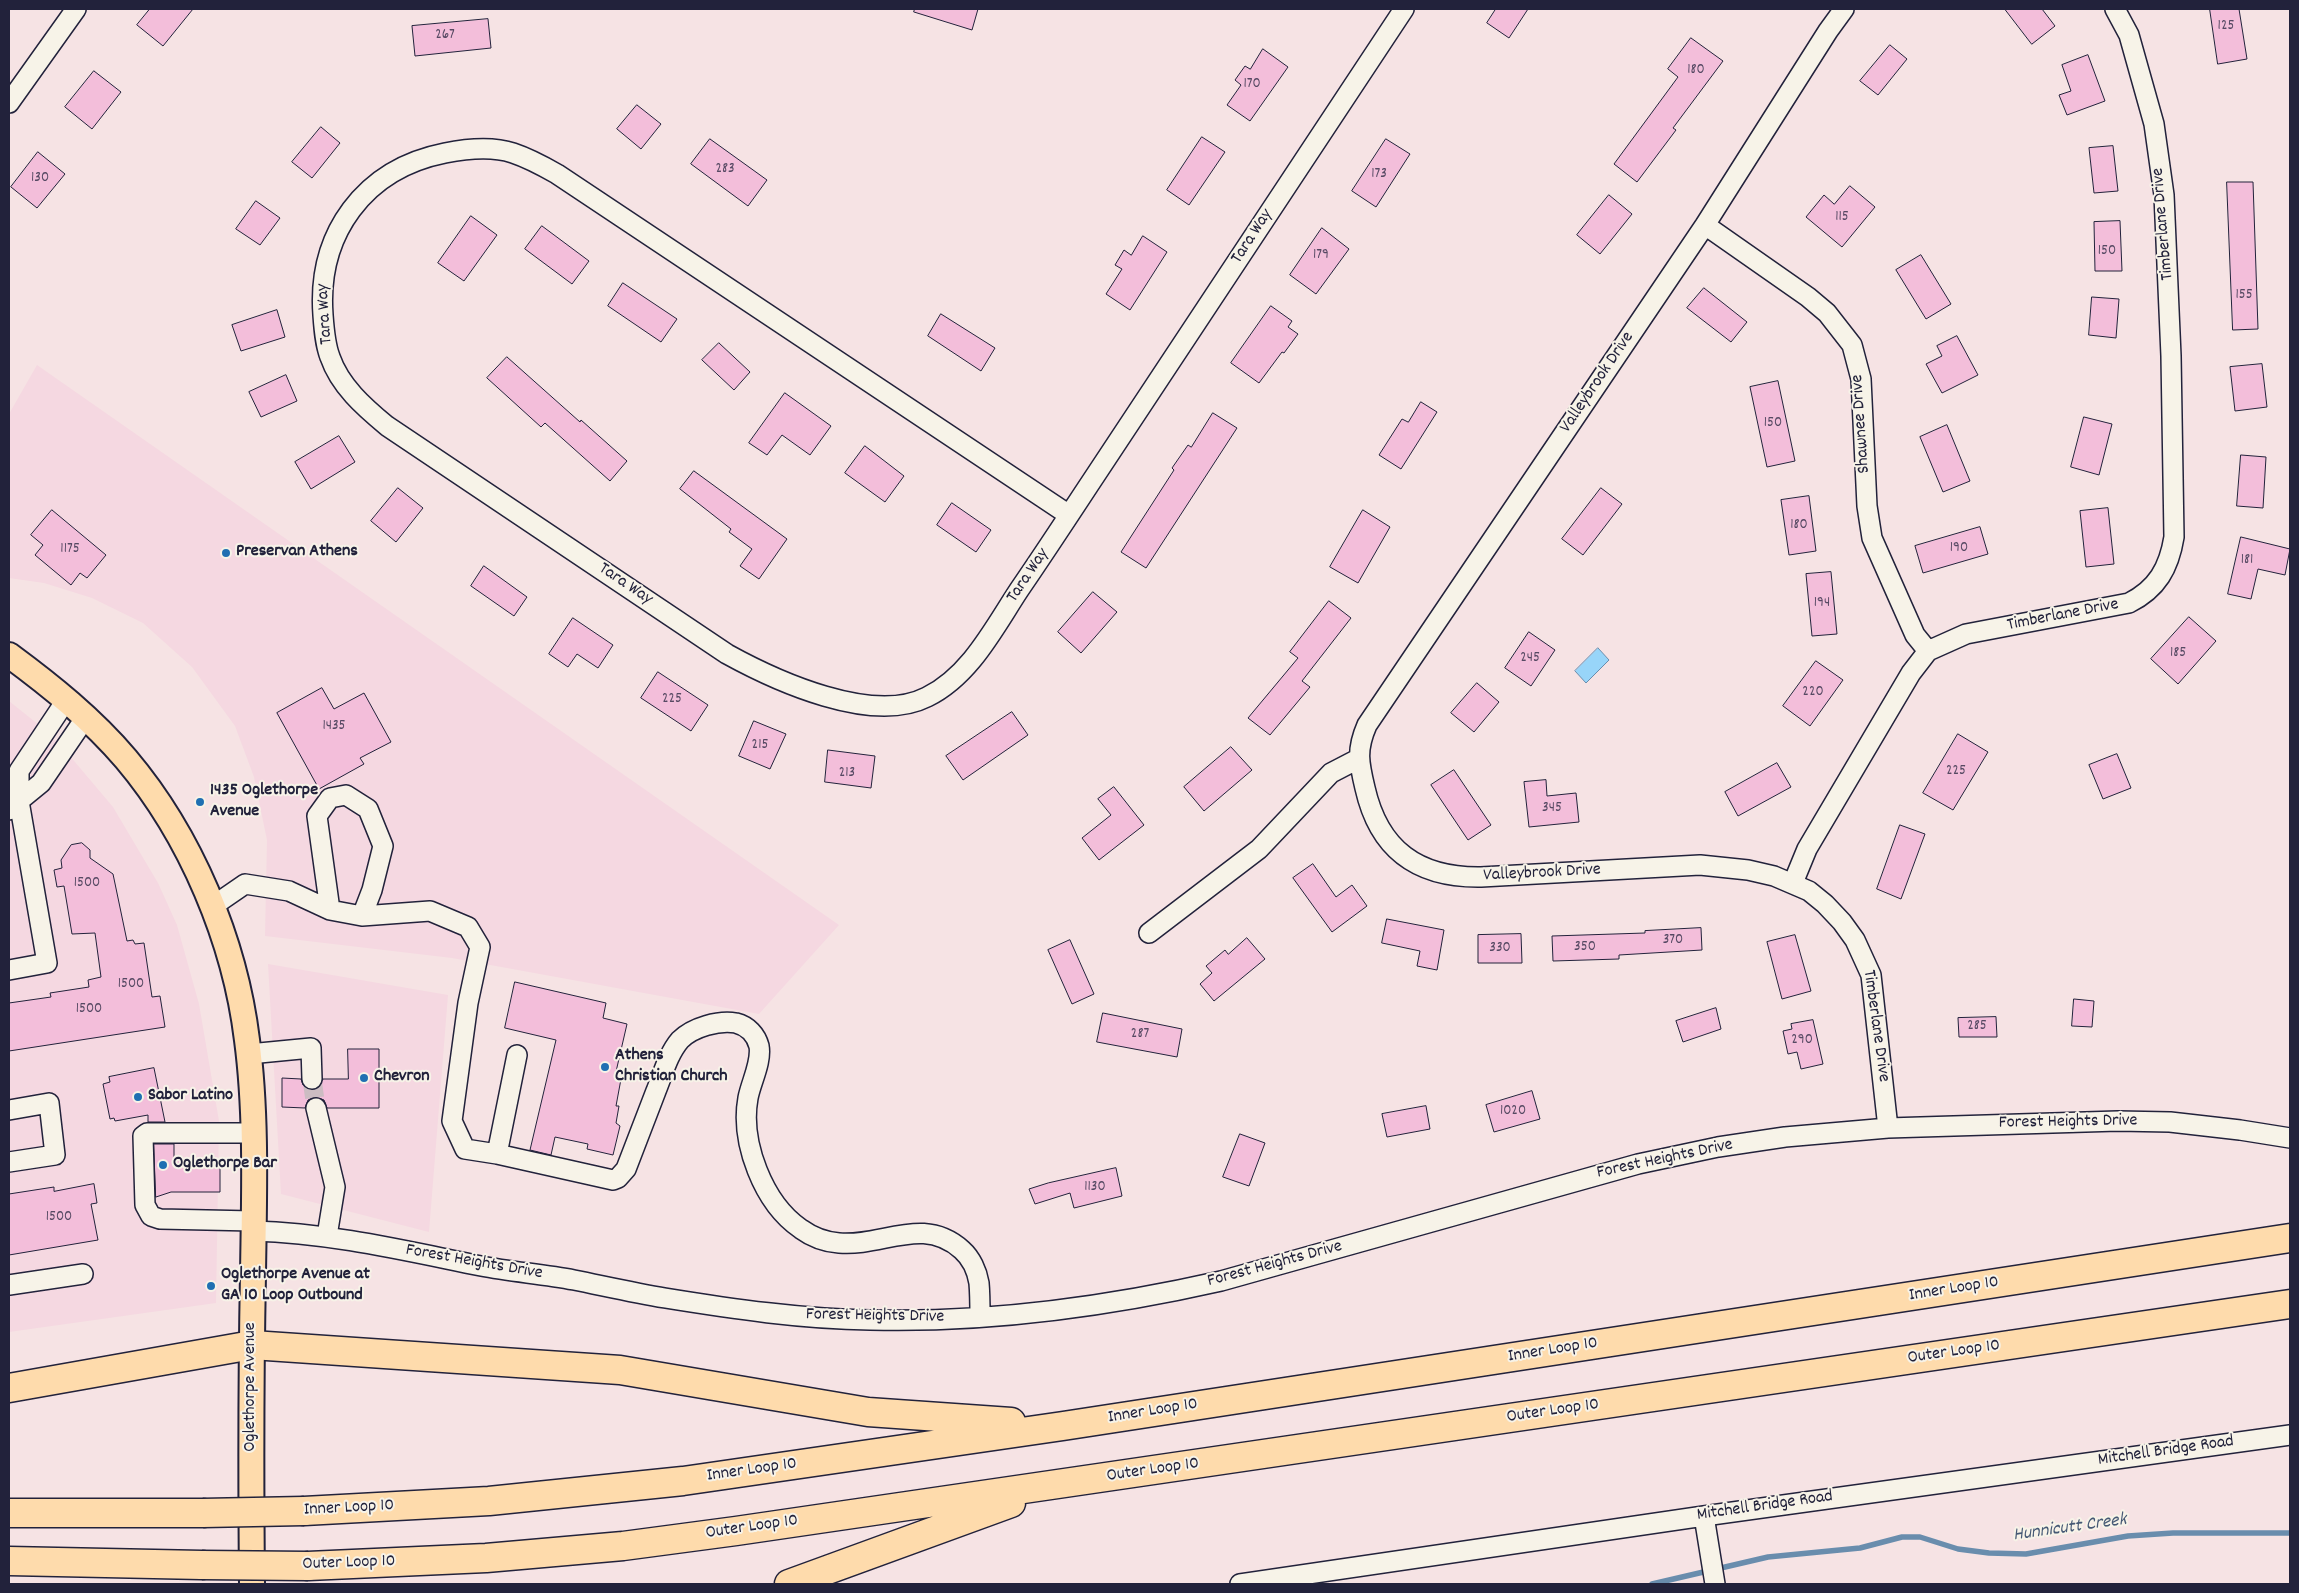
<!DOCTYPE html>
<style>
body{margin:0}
#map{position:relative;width:2299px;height:1593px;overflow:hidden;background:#f6e3e4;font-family:Dekko,sans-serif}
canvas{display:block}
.frame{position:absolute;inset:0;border:10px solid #22223b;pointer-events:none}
</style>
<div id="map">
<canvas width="2299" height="1593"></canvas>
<div class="frame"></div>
</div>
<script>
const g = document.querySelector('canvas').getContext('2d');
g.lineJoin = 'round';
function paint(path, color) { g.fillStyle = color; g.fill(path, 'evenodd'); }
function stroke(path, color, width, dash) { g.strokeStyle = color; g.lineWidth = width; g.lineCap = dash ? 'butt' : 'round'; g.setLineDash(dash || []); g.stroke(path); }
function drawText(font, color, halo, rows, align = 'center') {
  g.font = font + ' Dekko,sans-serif'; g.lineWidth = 4; g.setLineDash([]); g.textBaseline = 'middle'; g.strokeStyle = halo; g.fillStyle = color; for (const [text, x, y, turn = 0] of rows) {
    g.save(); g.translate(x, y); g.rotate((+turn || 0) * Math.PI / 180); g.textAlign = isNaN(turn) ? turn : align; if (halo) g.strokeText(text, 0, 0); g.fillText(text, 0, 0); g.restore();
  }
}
paint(new Path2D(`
 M37 365 839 925 759 1014 452 958 265 936 267 840 254 777 235 726 192 667 143 623 92 598 44 583 9 578V414Z
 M9 701 39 725 64 749 113 807 158 883 177 925 199 1004 219 1121 216 1303 9 1332Z
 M268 964 448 995 429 1232 281 1194Z`), '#f5d8e1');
const water = new Path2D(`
 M1598 648 1609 660 1586 683 1575 671Z`);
paint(water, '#98d5f9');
stroke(water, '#698dad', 1);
stroke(new Path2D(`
 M1652 1584 1768 1557 1860 1548 1902 1537H1920L1958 1549 1989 1553 2026 1554 2128 1536 2173 1533H2290`), '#698dad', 5.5);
const building = new Path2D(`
 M150 9H193L163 46 137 25Z
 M915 9H978L972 30 914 12Z
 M1496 9H1528L1509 38 1487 23Z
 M2005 9H2042L2055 26 2032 44Z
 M2210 9H2239L2247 59 2218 64Z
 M488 19 491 48 415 56 412 26Z
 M1691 38 1723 61 1673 128 1676 130 1637 182 1614 164 1678 77 1668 69Z
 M1890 45 1907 59 1878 95 1860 81Z
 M1263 49 1288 67 1250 121 1227 105 1241 85 1235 80 1245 66 1250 69Z
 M2088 55 2105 101 2067 115 2059 95 2071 91 2062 65Z
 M94 71 121 92 92 129 65 107Z
 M637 105 661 124 641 149 617 129Z
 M321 127 340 143 312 178 292 162Z
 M1202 137 1225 152 1189 205 1167 190Z
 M710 139 767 180 748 206 691 164Z
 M1386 139 1410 154 1376 207 1352 191Z
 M2113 146 2118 191 2094 193 2089 148Z
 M38 152 65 174 37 208 11 187Z
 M2227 182H2253L2258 329 2233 330Z
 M1850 186 1875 207 1842 247 1806 217 1824 195 1834 204Z
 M1609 195 1632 214 1600 254 1577 235Z
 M256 201 280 218 260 245 236 229Z
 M471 216 497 235 464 281 438 263Z
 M2120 221 2122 271H2095L2094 222Z
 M542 226 589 261 572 284 525 249Z
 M1322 228 1349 249 1316 294 1290 275Z
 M1143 236 1167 252 1130 310 1106 294 1122 269 1115 265 1124 250 1131 255Z
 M1921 255 1951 304 1926 319 1896 270Z
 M623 283 677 319 661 342 608 306Z
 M1704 288 1747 322 1731 342 1687 308Z
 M2092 297 2119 299 2116 338 2089 335Z
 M1271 306 1292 321 1288 327 1298 334 1284 353 1282 352 1259 383 1231 363Z
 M277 310 285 337 241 351 232 325Z
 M941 314 995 348 981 371 928 336Z
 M1957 336 1978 375 1942 393 1926 364 1942 356 1937 346Z
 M719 343 750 372 734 390 702 360Z
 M507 357 580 422 581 420 627 461 610 481 545 423 541 427 487 378Z
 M2262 364 2267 407 2235 411 2230 367Z
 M286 375 297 401 261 417 249 392Z
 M1778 381 1795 461 1767 467 1750 387Z
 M785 393 831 426 810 455 782 435 767 455 749 443Z
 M1421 402 1437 412 1401 469 1379 455 1402 419 1408 422Z
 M1213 413 1237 428 1146 568 1121 552 1174 470 1172 468 1188 445 1191 447Z
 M2084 417 2112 424 2099 475 2071 467Z
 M1947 425 1970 481 1943 492 1920 437Z
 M339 436 355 462 311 489 295 462Z
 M865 446 904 476 885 502 845 473Z
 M2241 455 2266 457 2263 508 2237 506Z
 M694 471 787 539 759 579 740 566 752 549 729 532 731 529 680 489Z
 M398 488 423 508 396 542 371 521Z
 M1601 488 1622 504 1583 555 1562 539Z
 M1809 496 1816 551 1789 555 1781 500Z
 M952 503 991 530 976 552 937 525Z
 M2108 508 2114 564 2086 567 2080 511Z
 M52 510 106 555 87 578 80 573 71 585 35 555 43 545 31 535Z
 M1363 510 1390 527 1358 583 1330 567Z
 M1980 527 1988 554 1923 573 1915 546Z
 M2241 537 2290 549 2285 575 2258 569 2251 599 2228 594Z
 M484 566 527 597 514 616 471 586Z
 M1831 572 1837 634 1812 636 1806 574Z
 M1093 592 1117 612 1081 653 1058 632Z
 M1329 601 1351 618 1302 681 1310 687 1270 735 1248 718 1298 658 1290 652Z
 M2189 617 2216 641 2178 684 2151 659Z
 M573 618 613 645 598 668 577 654 568 667 549 654Z
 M1529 632 1555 650 1531 686 1505 668Z
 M1816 661 1843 680 1810 726 1783 706Z
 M658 672 708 705 691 731 641 698Z
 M1477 683 1499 702 1474 732 1451 713Z
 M322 688 334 709 364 693 391 742 360 758 364 764 319 789 277 713Z
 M1012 712 1028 735 963 780 946 756Z
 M754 721 786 734 770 769 739 756Z
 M1958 734 1988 752 1953 810 1923 793Z
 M1231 747 1252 770 1204 811 1184 787Z
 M828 750 875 756 871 788 825 782Z
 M2117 754 2131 788 2103 799 2089 765Z
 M1777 763 1791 787 1738 816 1725 792Z
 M1454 770 1491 825 1468 840 1431 785Z
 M1546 780 1547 796 1576 793 1579 822 1529 827 1524 782Z
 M1114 787 1144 825 1099 860 1082 838 1111 815 1098 799Z
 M1900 825 1925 834 1901 899 1877 889Z
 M82 843 90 850V858L113 874 127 941 133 940 135 944 144 943 152 997 160 996 165 1027 9 1051V1003L51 997 50 993 89 987 88 980 101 977 95 933 72 934 64 886 57 887 54 870 62 868 61 860 71 845Z
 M1313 864 1336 897 1352 885 1367 906 1332 932 1293 878Z
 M1387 919 1444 930 1437 970 1417 966 1420 951 1382 943Z
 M1701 928 1702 950 1619 955V959L1553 961 1552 936 1645 933V931Z
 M1521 934 1522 963H1478V935Z
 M1795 935 1811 991 1782 999 1767 942Z
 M1247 938 1265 959 1214 1001 1200 984 1212 973 1206 966 1225 950 1228 954Z
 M1070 940 1094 994 1072 1004 1048 950Z
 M515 982 606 1003 603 1018 627 1024 615 1076 621 1079 616 1106H619L616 1123 620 1126 613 1155 587 1149 588 1144 555 1137 551 1155 530 1150 556 1040 505 1028Z
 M2074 999 2094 1001 2092 1027 2072 1026Z
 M1716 1008 1721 1029 1683 1042 1676 1021Z
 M1103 1013 1182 1029 1177 1057 1097 1042Z
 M1996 1017 1997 1037H1959L1958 1018Z
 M1813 1020 1823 1064 1801 1069 1797 1052 1788 1054 1783 1031 1792 1029 1791 1024Z
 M348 1049H379V1108H327L324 1100 314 1097 308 1100 305 1108 282 1107V1078L301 1079 303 1085 312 1090 318 1088 323 1079H348Z
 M154 1068 165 1122H148V1115L115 1121 114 1118 110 1119 103 1084 110 1082 109 1077Z
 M1532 1091 1540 1119 1494 1132 1486 1105Z
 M1426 1106 1430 1129 1387 1137 1382 1114Z
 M1240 1134 1265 1143 1249 1186 1223 1177Z
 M154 1144H174V1160H220V1192H171L156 1197Z
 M1116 1168 1122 1196 1074 1208 1070 1193 1035 1204 1029 1189 1048 1183Z
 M94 1184 97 1203 91 1204 98 1240 9 1255V1194L54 1187V1191Z`);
paint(building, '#f3beda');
stroke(building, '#22223b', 1);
stroke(new Path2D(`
 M312 1079 316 1108`), '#ccbcc2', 19, [19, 9]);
const minor = new Path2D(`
 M1844 9 1828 31 1705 225 1367 725C1356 750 1359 763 1365 788 1379 850 1418 878 1481 877L1700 865 1748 870 1774 876 1809 891 1825 904 1842 922 1855 940 1871 975 1888 1128
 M9 103 76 9
 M1705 225 1808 297 1827 313 1852 345 1861 379 1867 506 1872 538 1915 635 1928 651
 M1069 515 557 174C543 166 528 158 513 153 492 146 465 149 445 153 364 169 317 234 323 315 324 329 325 344 330 357 340 386 364 407 387 426L727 654C776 681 872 725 927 697 970 676 994 628 1019 590 1043 555 1066 520 1089 485 1194 326 1299 167 1404 9
 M67 699 19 771V801L41 783 86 717
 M9 810 19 801 47 963 9 970
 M1793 883 1807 849 1911 673 1928 651 1966 634 2129 603C2157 589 2169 568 2174 537L2171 356 2164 195 2154 124 2129 35 2115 9
 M213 906 245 884 289 891 330 910 362 916 430 911 468 927 480 947 468 1003 452 1121 465 1149 497 1154
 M330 910 317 816 330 798 346 795 368 809 383 846 372 890 362 916
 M1149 933 1259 849 1331 773 1358 759
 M249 1054 311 1048 312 1079
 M517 1055 497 1154 613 1180 618 1178 626 1169C636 1143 646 1117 656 1091 663 1074 668 1054 680 1040 693 1027 719 1020 736 1023 748 1026 756 1035 759 1046 762 1062 751 1082 748 1098 740 1142 763 1203 801 1229 812 1237 825 1242 839 1243 883 1247 923 1215 962 1250 971 1258 977 1271 979 1283 980 1294 980 1306 980 1317
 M316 1108 335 1187 327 1236
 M9 1110 49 1103 55 1155 9 1162
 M252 1133H147L143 1136 145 1205 151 1216 160 1219 253 1221
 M253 1231C331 1233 406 1251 481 1266 512 1272 543 1274 574 1280 604 1286 635 1293 665 1298 733 1309 802 1319 870 1320 988 1323 1106 1307 1221 1281L1638 1164 1718 1147 1785 1137 1888 1128 2118 1121 2170 1122 2240 1130 2290 1138
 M9 1285 83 1274
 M1704 1516 1715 1584
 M1240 1584 1704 1516 2290 1435`);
const major = new Path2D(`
 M9 655C51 686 92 719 126 759 191 836 235 941 247 1040 257 1115 254 1198 253 1274 251 1377 251 1481 252 1584`);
const highway = new Path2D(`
 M9 1388 252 1345 620 1370 868 1412 1011 1422
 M304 1511 489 1501 683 1481 1063 1426 2290 1238
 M9 1513H203
 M9 1561 202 1565
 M308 1566 486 1558 623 1546 736 1531 2290 1304
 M789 1584 1011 1503`);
stroke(minor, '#22223b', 22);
stroke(major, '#22223b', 28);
stroke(highway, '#22223b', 31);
stroke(minor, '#f7f3e8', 19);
stroke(major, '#fedbac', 24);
stroke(highway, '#fedbac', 28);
const highwayBridge = new Path2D(`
 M203 1513 304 1511
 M202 1565 308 1566`);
stroke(highwayBridge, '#22223b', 31, []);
stroke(highwayBridge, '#fedbac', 28);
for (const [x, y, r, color] of [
 [226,553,5,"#1f6fb2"],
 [200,802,5,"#1f6fb2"],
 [605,1067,5,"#1f6fb2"],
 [364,1078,5,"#1f6fb2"],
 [138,1097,5,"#1f6fb2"],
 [163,1165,5,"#1f6fb2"],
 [211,1286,5,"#1f6fb2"]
]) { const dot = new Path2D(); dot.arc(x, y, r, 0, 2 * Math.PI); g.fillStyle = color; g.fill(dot); stroke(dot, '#f7f3e8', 2); }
drawText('15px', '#564963', null, [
 ["125",2226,27],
 ["267",445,36],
 ["180",1696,71],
 ["170",1252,85],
 ["283",725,170],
 ["173",1379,175],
 ["130",40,179],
 ["115",1842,218],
 ["150",2107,252],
 ["179",1321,256],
 ["155",2244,296],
 ["150",1773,424],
 ["180",1799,526],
 ["190",1959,549],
 ["1175",70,550],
 ["181",2247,561],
 ["194",1822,604],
 ["185",2178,654],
 ["245",1530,659],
 ["220",1813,693],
 ["225",672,700],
 ["1435",334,727],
 ["215",760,746],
 ["225",1956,772],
 ["213",847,774],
 ["345",1552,809],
 ["1500",87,884],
 ["370",1673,941],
 ["350",1585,948],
 ["330",1500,949],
 ["1500",131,985],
 ["1500",89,1010],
 ["285",1977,1027],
 ["287",1140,1035],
 ["290",1802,1041],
 ["1020",1513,1112],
 ["1130",1095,1188],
 ["1500",59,1218]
]);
drawText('18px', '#22223b', '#f7f3e8', [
 ["Timberlane Drive",2164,224,-95],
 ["Tara Way",1253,237,-57],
 ["Tara Way",326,314,-94],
 ["Valleybrook Drive",1598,383,-56],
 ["Shawnee Drive",1862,424,-94],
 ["Tara Way",1029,576,-56],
 ["Tara Way",625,585,34],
 ["Timberlane Drive",2063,616,-11],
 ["Valleybrook Drive",1542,874,-3],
 ["Timberlane Drive",1875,1026,82],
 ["Forest Heights Drive",2068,1123,-1],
 ["Forest Heights Drive",1665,1160,-12],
 ["Forest Heights Drive",474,1263,10],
 ["Forest Heights Drive",1275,1265,-15],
 ["Inner Loop 10",1954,1290,-9],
 ["Forest Heights Drive",875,1317,1],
 ["Inner Loop 10",1553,1351,-9],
 ["Outer Loop 10",1954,1353,-8],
 ["Oglethorpe Avenue",252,1387,-90],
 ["Inner Loop 10",1153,1412,-9],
 ["Outer Loop 10",1553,1412,-8],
 ["Mitchell Bridge Road",2166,1452,-8],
 ["Inner Loop 10",752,1471,-8],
 ["Outer Loop 10",1153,1471,-8],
 ["Mitchell Bridge Road",1765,1507,-8],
 ["Inner Loop 10",349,1509,-3],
 ["Outer Loop 10",752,1528,-8],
 ["Outer Loop 10",349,1564,-2]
]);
drawText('bold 18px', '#22223b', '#f7f3e8', [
 ["Preservan Athens",236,553],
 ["1435 Oglethorpe",210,792],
 ["Avenue",210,813],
 ["Athens",615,1057],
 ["Christian Church",615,1078],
 ["Chevron",374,1078],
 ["Sabor Latino",148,1097],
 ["Oglethorpe Bar",173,1165],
 ["Oglethorpe Avenue at",221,1276],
 ["GA 10 Loop Outbound",221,1297]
], 'left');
drawText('italic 19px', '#455874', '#f7f3e8', [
 ["Hunnicutt Creek",2070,1529,-8]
]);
</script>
